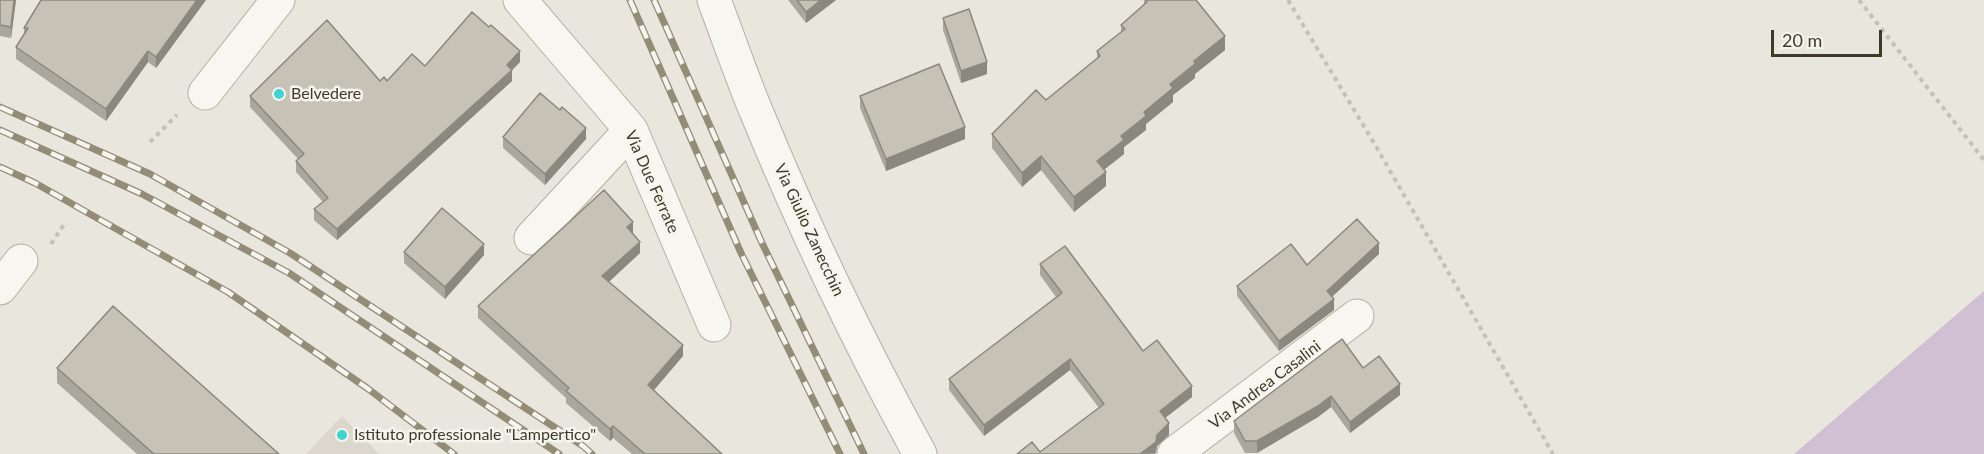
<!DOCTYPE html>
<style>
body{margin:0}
#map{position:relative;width:1984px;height:454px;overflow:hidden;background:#e9e6de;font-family:Lato,sans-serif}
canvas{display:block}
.scale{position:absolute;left:1771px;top:30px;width:111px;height:27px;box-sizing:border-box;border:3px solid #403b27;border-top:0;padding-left:8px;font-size:18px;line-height:21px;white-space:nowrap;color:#403b27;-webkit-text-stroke:4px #f6f4ee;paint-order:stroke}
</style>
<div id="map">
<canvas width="1984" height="454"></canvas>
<div class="scale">20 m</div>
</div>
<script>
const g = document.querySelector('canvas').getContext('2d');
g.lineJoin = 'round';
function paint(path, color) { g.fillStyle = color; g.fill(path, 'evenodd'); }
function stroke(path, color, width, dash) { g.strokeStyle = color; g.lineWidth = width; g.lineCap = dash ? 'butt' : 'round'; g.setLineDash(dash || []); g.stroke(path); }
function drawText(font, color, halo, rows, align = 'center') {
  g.font = font + ' Lato,sans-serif'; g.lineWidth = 5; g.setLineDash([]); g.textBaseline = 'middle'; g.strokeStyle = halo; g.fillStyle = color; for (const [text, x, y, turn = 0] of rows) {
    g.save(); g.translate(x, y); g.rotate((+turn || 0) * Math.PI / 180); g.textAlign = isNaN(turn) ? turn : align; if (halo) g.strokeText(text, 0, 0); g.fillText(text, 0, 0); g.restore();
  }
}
paint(new Path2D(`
 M342 416 379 454H306Z`), '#dbd7cc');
paint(new Path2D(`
 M1984 291V454H1794Z`), '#d1bfd3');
const minor = new Path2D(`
 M520 0 631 130 714 325
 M714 0C728 37 741 75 756 111 804 228 859 343 920 454
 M205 93 278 0
 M531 238 631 130
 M0 288 21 261
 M1174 454 1357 316`);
stroke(minor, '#b3afa3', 35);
stroke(new Path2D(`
 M1288 0 1374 143 1553 454
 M1859 0 1984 160
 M150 142 177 115
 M51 244 65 223`), '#c4c2b8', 4, [4.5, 4.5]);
stroke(minor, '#f7f6f1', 33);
const rail = new Path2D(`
 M630 0 741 253 840 454
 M654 0 762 243 864 454
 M0 107 150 174 290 253 583 446 592 454
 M0 130 142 194 289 273 559 454
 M0 167 35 183 228 292 367 388 454 454`);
stroke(rail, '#938c77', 7);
stroke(rail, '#f6f4ee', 4.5, [14]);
paint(new Path2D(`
 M0 0H16L11 38 0 36Z
 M41 0H206L156 68 148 62 106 121 16 59V47L24 35V28Z
 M788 0H836L806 23Z
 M1144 0H1196L1225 50 1195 74V78L1173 95V102L1146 124V130L1124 147V154L1104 170 1106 186 1074 212 1041 170 1022 187 992 148V134L1046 100 1097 58V51L1121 32V25L1144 4Z
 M943 18 987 74 961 83 943 30Z
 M520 62 512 70V81L337 240 314 220V209L323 202 296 172V161L298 159 250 107V96L387 81 425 66Z
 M860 96 965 139 886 171 860 108Z
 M503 137 586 139 545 185 503 148Z
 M633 234 640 253 609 282 683 356 654 390 722 454H632L613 438 610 441 566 403V398L478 318V306Z
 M404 252 484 255 445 299 404 263Z
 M1379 254 1332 297 1334 310 1279 351 1237 296V286Z
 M1040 264 1143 351 1192 397 1165 418 1169 435 1157 446 1155 454H1017L1040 452 1099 408 1070 370 984 436 949 390V379L1056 297 1040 275Z
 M57 368 279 454H137L57 383Z
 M1363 368 1400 395 1350 433 1331 407 1318 417 1257 453H1245L1234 433V421Z`), '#aaa79c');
paint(new Path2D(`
 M14 0H16L11 38V27Z
 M197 0H206L156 68V57Z
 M821 0H836L806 23V12Z
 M1225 36V50L1195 74V78L1173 95V102L1146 124V130L1124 147V154L1097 175V161L1170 84 1194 61Z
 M148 51V62L106 121V109Z
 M520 51V62L512 70V81L337 240V229L507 65Z
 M987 62V74L961 83V71Z
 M965 127V139L886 171V159Z
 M586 128V139L545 185V174Z
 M1041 156V170L1022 187V173Z
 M1106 172V186L1074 212V197Z
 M633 222V234L627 227Z
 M640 242V253L602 288V276Z
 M1379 243V254L1327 301V291Z
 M484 244V255L445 299V287Z
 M1334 299V310L1279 351V341Z
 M683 345V356L648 397V385Z
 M1070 359V370L984 436V425Z
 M1400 384V395L1350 433V422Z
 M1192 386V397L1160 422V411Z
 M1331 396V407L1318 417 1257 453V441Z
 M1169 423V435L1157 446 1156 453 1140 454Z
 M613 426V438L610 441V429Z`), '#8b887f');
const building = new Path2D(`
 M0 0H14L11 27 0 25Z
 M41 0H197L156 57 148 51 106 109 16 47 28 28H24Z
 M797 0H821L806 12Z
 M1146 0H1196L1225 36 1194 61 1195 64 1170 84 1173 88 1144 112 1146 116 1121 136 1124 140 1097 161 1106 172 1074 197 1041 156 1022 173 992 134 1036 90 1046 100 1100 56 1097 51 1125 29 1121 25 1147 2Z
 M969 9 987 62 961 71 943 18Z
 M472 12 489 27 491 25 520 51 507 65 512 70 337 229 314 209 328 198 296 161 304 154 250 96 327 20 380 81 384 77 387 81 412 54 425 66Z
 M939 64 965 127 886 159 860 96Z
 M540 93 560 110 562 107 586 128 545 174 503 137Z
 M604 190 633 222 627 227 640 242 602 276 683 345 648 385 722 454H645L613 426 610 429 566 391 569 388 478 306Z
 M442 208 484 244 445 287 404 252Z
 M1357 219 1379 243 1327 291 1334 299 1279 341 1237 286 1291 244 1307 265Z
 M1065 246 1143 351 1157 340 1192 386 1160 411 1169 423 1157 435 1156 442 1140 454H1017L1032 442 1040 452 1104 404 1070 359 984 425 949 379 1062 293 1040 264Z
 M113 306 279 454H154L57 368Z
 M1342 339 1363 368 1379 356 1400 384 1350 422 1331 396 1318 406 1257 441H1245L1234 421Z`);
paint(building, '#c6c2b5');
stroke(building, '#8b887f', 1.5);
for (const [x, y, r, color] of [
 [279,94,6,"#3dd4d3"],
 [342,435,6,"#3dd4d3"]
]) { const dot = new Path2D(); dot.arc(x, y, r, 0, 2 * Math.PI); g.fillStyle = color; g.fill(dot); stroke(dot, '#f6f4ee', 2); }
drawText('16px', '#403b27', '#f6f4ee', [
 ["Belvedere",291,94],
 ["Istituto professionale \"Lampertico\"",354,435]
], 'left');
drawText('16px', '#403b27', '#f6f4ee', [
 ["Via Due Ferrate",652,182,66],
 ["Via Giulio Zanecchin",809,230,65],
 ["Via Andrea Casalini",1265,385,-37]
]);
</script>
